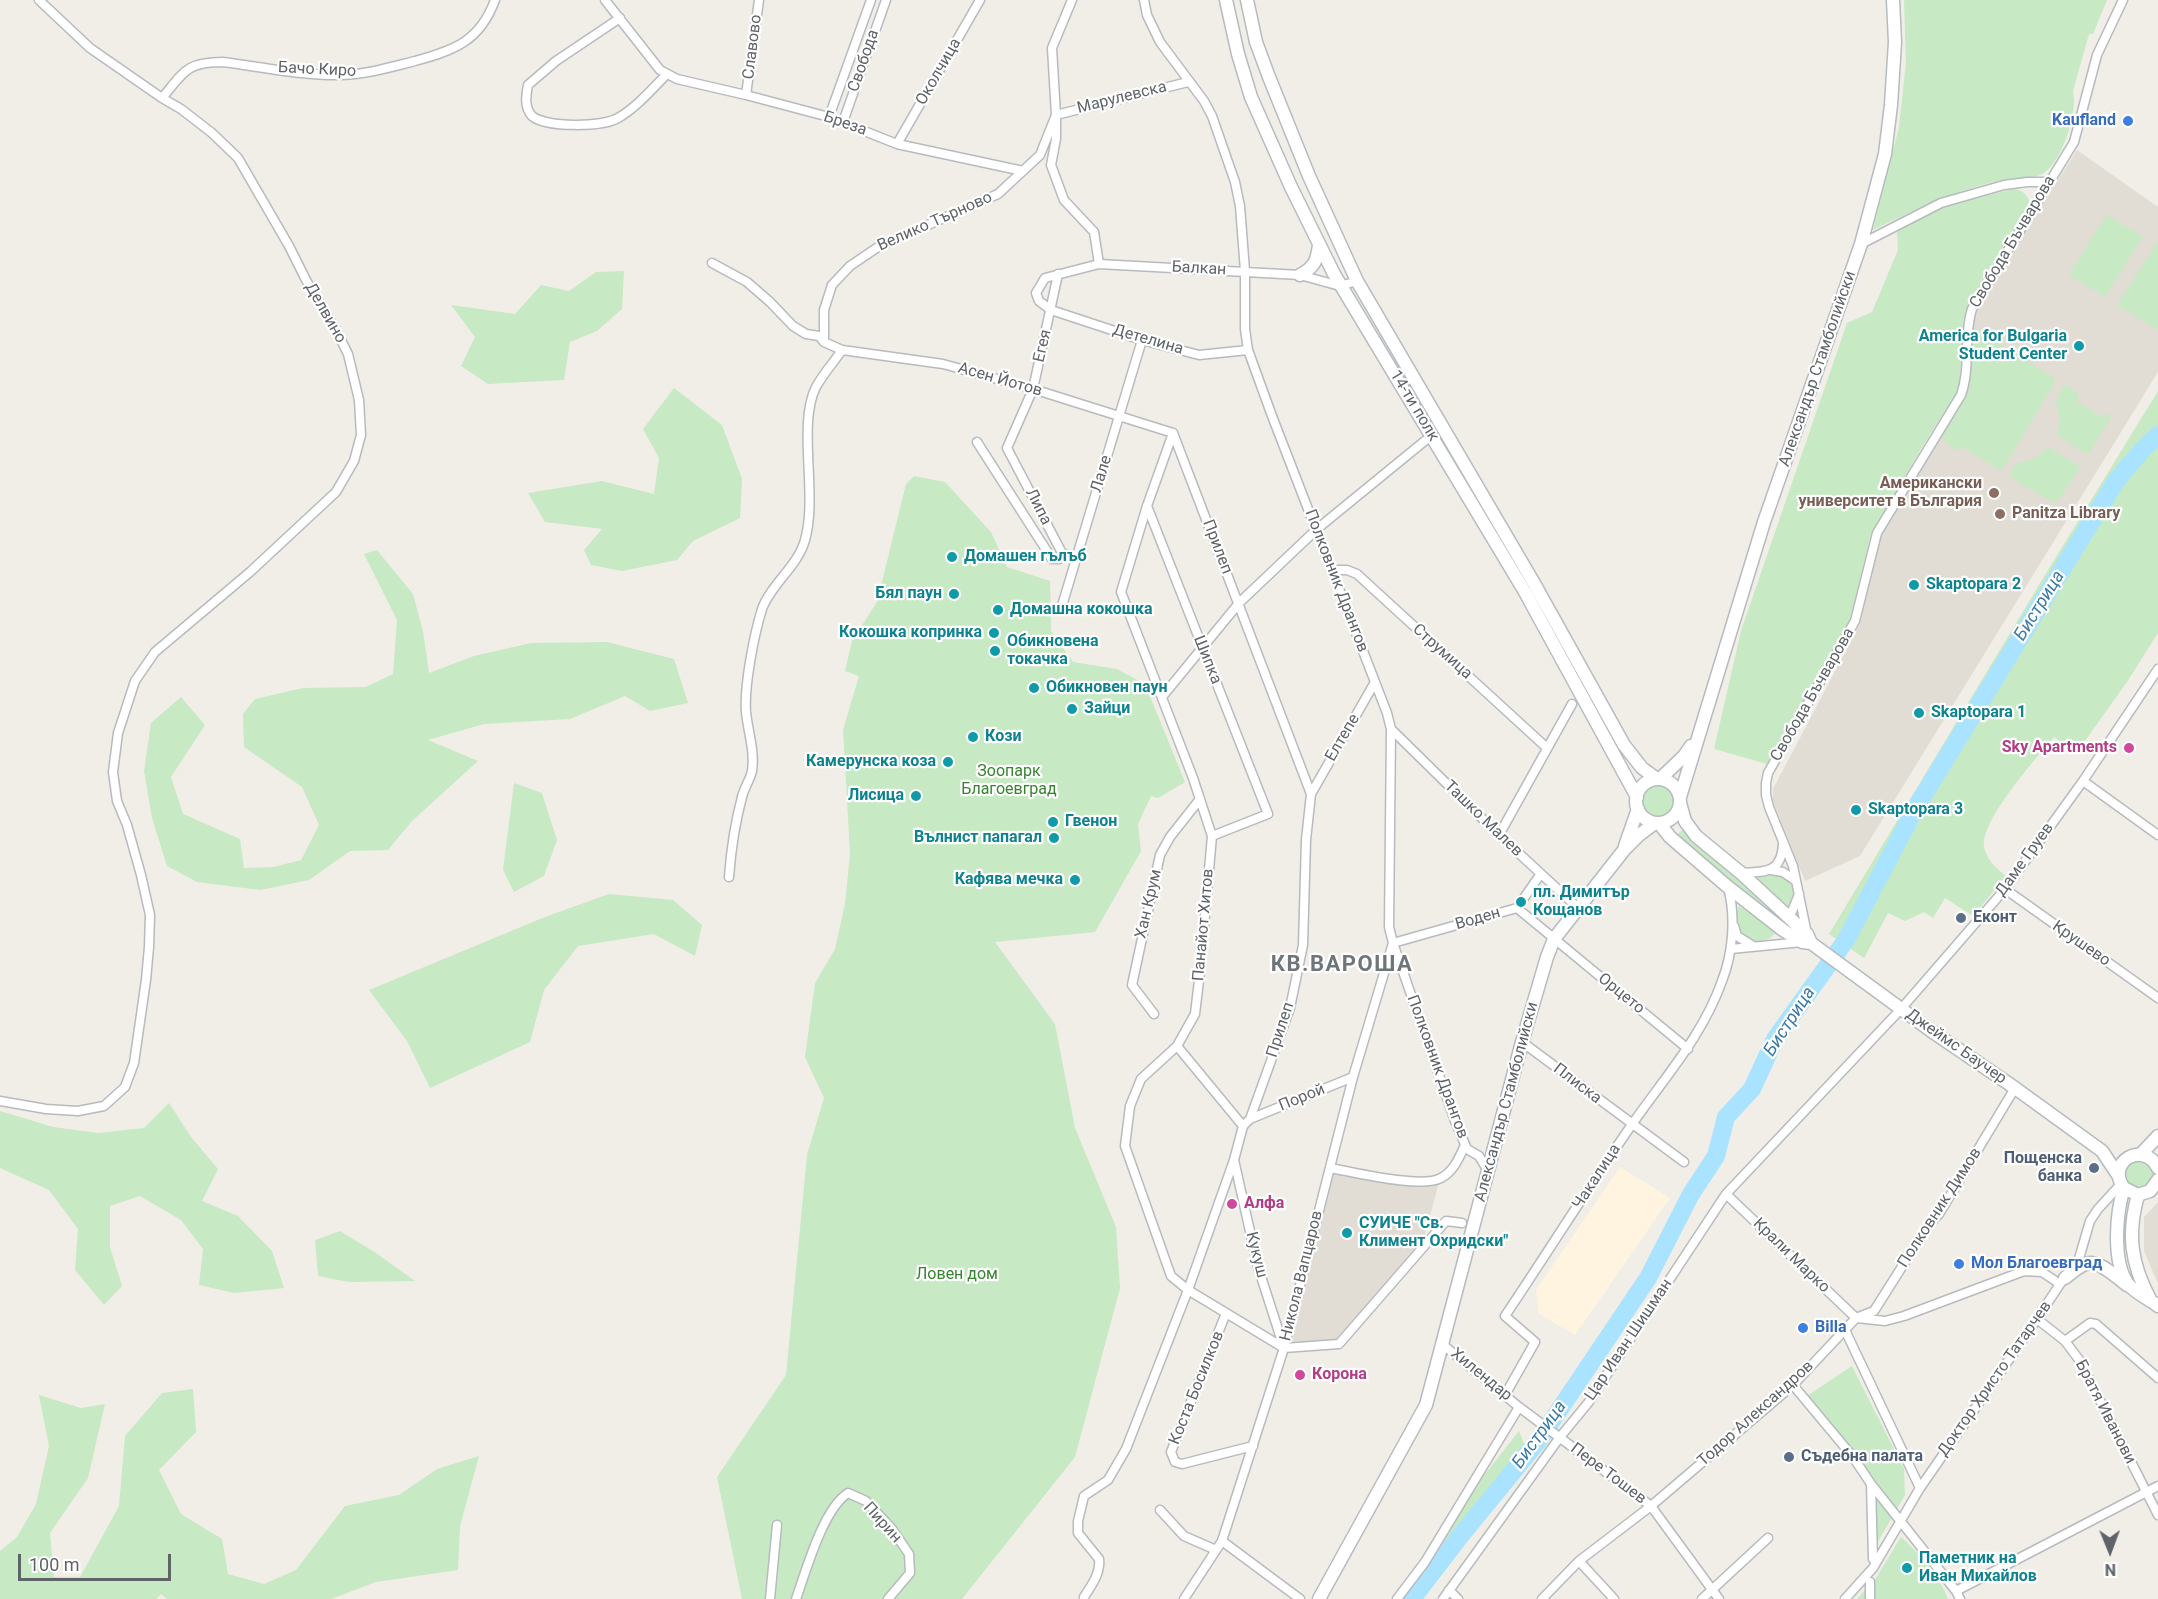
<!DOCTYPE html>
<meta charset="utf-8">
<style>
body{margin:0}
#map{position:relative;width:2158px;height:1599px;overflow:hidden;background:#f1eee7;font-family:Roboto,sans-serif}
canvas{display:block}
.north{position:absolute;left:2080px;top:1521px;width:60px;height:60px;-webkit-text-stroke:4px #fff;paint-order:stroke;rotate:179deg;font-size:16px;font-weight:700;line-height:24px;text-align:center;color:#5e6468}
.north::after{content:'';display:block;margin:auto;width:21px;height:27px;background:#5e6468;clip-path:polygon(50% 0,100% 100%,50% 72%,0 100%)}
.scale{position:absolute;left:18px;top:1554px;width:153px;height:27px;box-sizing:border-box;border:3px solid #5e6468;border-top:0;padding-left:8px;font-size:18px;line-height:21px;white-space:nowrap;color:#5e6468;-webkit-text-stroke:4px #fff;paint-order:stroke}
</style>
<div id="map">
<canvas width="2158" height="1599"></canvas>
<div class="north">N</div>
<div class="scale">100 m</div>
</div>
<script>
const g = document.querySelector('canvas').getContext('2d');
g.lineJoin = 'round';
function paint(path, color) { g.fillStyle = color; g.fill(path, 'evenodd'); }
function stroke(path, color, width, dash) { g.strokeStyle = color; g.lineWidth = width; g.lineCap = dash ? 'butt' : 'round'; g.setLineDash(dash || []); g.stroke(path); }
function drawText(font, color, halo, rows, align = 'center') {
  g.font = font + ' Roboto,sans-serif'; g.lineWidth = 4.5; g.setLineDash([]); g.textBaseline = 'middle'; g.strokeStyle = halo; g.fillStyle = color; for (const [text, x, y, turn = 0] of rows) {
    g.save(); g.translate(x, y); g.rotate((+turn || 0) * Math.PI / 180); g.textAlign = isNaN(turn) ? turn : align; if (halo) g.strokeText(text, 0, 0); g.fillText(text, 0, 0); g.restore();
  }
}
paint(new Path2D(`
 M1620 1167 1670 1198 1575 1335 1539 1314 1536 1290Z`), '#fff4df');
paint(new Path2D(`
 M2077 150 2158 207V372L1860 856 1805 881 1773 801V789L1860 624 1881 533 1942 435 1966 391 1971 367 1972 326 1980 303Z
 M1330 1168 1419 1183 1440 1179 1421 1249 1340 1343 1284 1348Z
 M2158 1202V1284L2144 1251V1217Z`), '#e1ddd5');
paint(new Path2D(`
 M1904 0H2107L2093 34H2089L2073 91C2078 111 2062 164 2042 174 2031 180 2009 178 1997 181 1953 191 1913 211 1873 230L1899 127 1906 62Z
 M2013 189C2021 189 2025 193 2029 200L2027 209 1971 300 1963 320 1960 378 1957 392 1922 447 1870 537 1851 618 1767 764 1714 749 1741 631 1847 323 1872 312 1898 250 1897 231 1942 207Z
 M2106 215 2143 236 2105 297 2069 275Z
 M2158 241V330L2117 305Z
 M624 271 622 309 597 331 570 342 564 380 488 384 461 366 475 337 451 305 515 314 541 285 569 291 596 272Z
 M1972 326 2054 378 2055 382 2003 469 2000 470 1962 447 1959 451 1945 442 1942 435 1966 391 1971 367Z
 M2063 386H2069L2080 396 2076 401 2104 418 2107 413 2112 416 2089 453H2085L2056 434 2060 422 2056 400Z
 M674 388 722 425 742 479 740 518 693 541 677 560 622 571 591 565 584 550 602 529 545 522 528 493 602 481 654 494 659 458 643 429Z
 M2158 391V633L2127 682 2077 752 2054 737C2037 757 1981 820 1984 846 1986 860 1996 868 2006 876L1973 916 1945 898 1933 918 1924 912 1905 921 1888 913 1864 958 1829 934 2045 575Z
 M2048 447 2078 465 2080 468 2057 502H2052L2009 476 2016 463C2030 462 2038 457 2048 447Z
 M914 476 945 482 991 532 1007 567 1050 581 1051 631 1073 662 1117 669 1145 684 1185 782 1158 798 1151 796 1138 824 1141 851 1095 932 995 942 1055 1024 1075 1128 1116 1227 1120 1288 1075 1457 962 1599H742L717 1477 786 1375 807 1155 824 1098 805 1057 815 983 835 949 845 904 850 853 843 730 859 676 845 671 852 641 877 602 906 484Z
 M377 550 413 594 423 631 429 673 474 656 531 643 607 642 674 659 688 703 650 711 625 696 570 719 484 724 428 740 478 761 412 821 388 850 350 851 309 880 260 890 197 882 167 866 152 818 144 771 151 723 181 697 205 725 171 777 183 814 240 839 244 868 273 867 301 860 319 825 302 787 244 747 243 714 255 699 303 688 366 687 393 674 397 620 364 554Z
 M514 783 542 793 557 840 544 876 514 892 503 870Z
 M1642 801a17 17 0 1 1 34 0a17 17 0 1 1-34 0Z
 M1685 827 1706 852 1782 919 1783 922 1675 837Z
 M1775 873C1794 881 1798 892 1789 911L1754 881 1762 875Z
 M609 894 673 900 702 925 695 956 654 934 578 946 544 990 530 1042 430 1088 407 1041 369 990 545 917Z
 M1739 906 1777 932 1769 939 1757 942 1741 935 1735 917Z
 M169 1103 191 1137 218 1169 202 1201 238 1216 272 1251 284 1288 234 1293 199 1285 203 1249 181 1220 140 1196 110 1206V1247L122 1286 104 1305 75 1270 78 1229 49 1190 0 1168V1111L53 1127 98 1133 144 1128Z
 M2123 1174a16 16 0 1 1 32 0a16 16 0 1 1-32 0Z
 M340 1231 376 1253 415 1281 349 1282 318 1276 315 1240Z
 M1852 1366 1904 1469 1905 1495 1876 1545 1874 1483 1859 1456 1807 1396Z
 M193 1389 196 1432 159 1470 181 1514 222 1539 228 1574 264 1584 296 1570 345 1506 399 1495 437 1469 479 1456 460 1526 458 1570 376 1582 331 1599H167L161 1594 156 1599H0V1551L17 1537 36 1504 49 1446 39 1395 81 1408 105 1404 88 1478 50 1533 54 1577H80L119 1506 125 1436 162 1393Z
 M1519 1431 1526 1449 1501 1494 1458 1537 1442 1546 1448 1521Z
 M1901 1537C1920 1554 1939 1575 1948 1599H1857L1876 1578Z`), '#c7e9c3');
stroke(new Path2D(`
 M1412 1599 1461 1535 1539 1440 1648 1278 1691 1194 1716 1156 1726 1117 1752 1089 1775 1039 1846 940 1915 809 2104 501 2116 481 2143 449 2158 435`), '#aae3ff', 18);
const street = new Path2D(`
 M605 0 660 70 677 79 746 95 829 117 897 144 1023 171
 M1072 0 1052 48 1056 115V139L1051 165 1064 200 1094 232 1099 264
 M1144 0 1147 15 1160 42 1204 101 1212 116 1235 182 1240 206 1245 271V329L1248 350 1272 416 1387 713 1391 729 1389 927 1393 943 1455 1121 1467 1149 1479 1156 1488 1171
 M620 18 556 61 528 85C526 96 524 107 532 116 546 128 603 127 618 118 637 107 652 89 667 74
 M746 95 759 0
 M162 98C184 72 186 62 223 62 262 67 303 76 342 75 368 74 391 67 415 61 455 50 480 41 495 0
 M1056 115 1188 82
 M829 117 871 0
 M843 122 886 0
 M897 144 980 0
 M1861 244 1941 203 2004 185 2027 182H2049
 M712 263 747 282 770 302 793 326 806 334 819 336 824 342 842 350 943 364 1033 389 1173 433
 M1058 274 1033 389 1007 448 1062 553 1076 558
 M824 342V310L832 285 850 266 878 247 998 194 1040 155 1056 115
 M1248 350 1199 355 1142 340 1051 310 1039 301 1036 293 1045 278 1099 264 1300 275 1340 286 1357 281
 M1173 433 1147 506 1121 592 1193 778 1212 836 1200 972 1195 1014 1177 1046 1141 1079 1130 1106 1125 1146 1171 1276 1188 1290 1284 1348
 M977 442 1052 559H1059L1062 553
 M1147 506 1268 814 1212 836
 M1331 570H1347L1357 574 1547 748
 M1061 609 1142 340
 M1162 697 1239 603 1317 529 1432 435
 M1391 729 1499 835 1578 908
 M2083 781 2158 835
 M1311 794 1375 682
 M1499 835 1572 704
 M1771 870 1783 872 1796 881
 M1741 873C1766 872 1782 873 1783 843
 M729 877C731 850 735 823 742 797 744 788 750 780 752 771 755 751 748 732 746 712 744 686 754 635 762 609 771 584 798 566 805 540 818 496 797 424 816 387 823 374 834 362 842 350
 M2005 889 2158 998
 M1517 908 1688 1049
 M1517 908 1540 875
 M1789 919 1799 894
 M1734 926 1737 936 1753 946
 M1807 934 1793 866 1769 807 1766 795V783L1768 773 1855 621 1877 533 1961 395C1971 367 1963 337 1972 309L2074 142 2097 55 2123 0
 M1731 949 1802 942
 M1154 1014 1132 985 1160 855 1170 837 1200 799
 M1522 1042 1684 1162
 M1177 1046 1243 1126
 M0 1101 46 1109 78 1111 104 1106 125 1087 134 1063 146 980 149 947 150 915 141 875 127 825 117 801 113 772 118 733 135 681 155 652 250 572 336 492 354 461 361 435 359 400 348 354 335 328 306 280 289 246 238 158 212 133 181 109 162 98 90 48 39 0
 M1250 1119 1353 1077
 M1234 1160 1258 1267 1284 1348
 M1330 1168C1354 1172 1421 1189 1441 1178 1454 1171 1459 1158 1465 1145
 M1726 1194 1856 1318
 M1226 1313 1171 1452 1175 1462 1182 1464 1253 1446
 M1856 1318 1874 1311 1929 1224 1939 1214 2015 1088
 M1857 1318 1885 1321 1904 1316 2024 1271 2042 1272 2060 1284
 M2037 1319 2065 1341 2080 1361 2158 1515
 M1845 1330 1920 1488
 M2065 1341 2090 1323 2096 1324 2158 1378
 M1442 1344 1519 1407 1651 1506 1719 1599
 M1284 1348 1339 1344 1446 1221 1462 1223
 M1793 1385 1853 1457 1871 1484 1956 1591 1960 1599
 M1505 1395 1535 1342 1505 1316C1548 1252 1589 1186 1633 1123 1665 1077 1703 1035 1722 981 1733 953 1736 917 1728 887
 M1871 1484 1873 1559
 M1160 1510 1184 1536 1216 1550
 M1222 1541 1300 1599
 M1579 1561 1614 1599
 M1449 1590 1458 1599
 M1956 1591 2158 1486
 M1084 1597C1091 1586 1101 1573 1099 1559L1078 1533V1521L1084 1496 1108 1480 1126 1449 1188 1290 1234 1160 1243 1126 1250 1119 1290 1008 1303 945 1306 840 1311 794 1173 433
 M770 1599 777 1525
 M796 1599C806 1571 823 1509 848 1493L866 1501 892 1529 909 1554 910 1573 888 1599
 M1184 1599 1222 1541 1284 1348 1353 1077 1393 943 1517 908
 M1397 1599 1425 1562 1519 1407
 M1443 1599 1560 1437 1588 1403 1726 1194 1901 1009 2005 889 2083 781 2158 669
 M1542 1599 1579 1561 1651 1506 1793 1385 1856 1318
 M1702 1599 1768 1538
 M1845 1599 1873 1568 1920 1488 2037 1319 2060 1284 2078 1262 2090 1221 2098 1209 2121 1184
 M1870 1599V1582`);
const secondary = new Path2D(`
 M1226 0 1238 54 1251 97 1291 187 1334 274 1525 592 1637 797
 M1247 0 1256 42 1269 77 1309 176 1357 281 1535 585 1624 745 1642 768 1657 779
 M1300 275C1315 267 1317 260 1319 245
 M1660 779 1684 756 1691 746
 M1636 801a22 22 0 1 1 44 0a22 22 0 1 1-44 0Z
 M1680 797 1764 522 1861 244 1885 154 1891 105 1895 42 1893 0
 M1680 803 1685 821 1696 836 1741 873 1807 934 1811 943 1930 1030 2015 1088 2102 1151 2118 1175
 M1659 823 1670 837 1728 887 1783 930 1802 942 1811 943
 M1625 846 1638 809
 M2141 1154 2158 1136
 M2158 1168C2143 1139 2105 1163 2124 1188L2138 1195 2150 1191 2158 1180
 M2124 1188C2116 1213 2112 1262 2128 1284 2135 1293 2149 1299 2158 1306
 M2138 1195C2127 1234 2131 1264 2150 1299
 M2065 1278C2071 1273 2078 1267 2085 1264 2098 1258 2117 1278 2127 1285
 M1319 1599 1426 1405 1522 1042 1547 957 1554 939 1624 850 1639 835 1655 823`);
stroke(street, '#b7babe', 11);
stroke(secondary, '#b5bbbf', 15);
stroke(street, '#fff', 8);
stroke(secondary, '#fff', 12);
for (const [x, y, r, color] of [
 [2128,121,6,"#3f7fe0"],
 [2079,346,6,"#0f9aa8"],
 [1994,493,6,"#8d6e63"],
 [2000,514,6,"#8d6e63"],
 [952,557,6,"#0f9aa8"],
 [1914,585,6,"#0f9aa8"],
 [954,594,6,"#0f9aa8"],
 [998,610,6,"#0f9aa8"],
 [994,633,6,"#0f9aa8"],
 [995,651,6,"#0f9aa8"],
 [1034,688,6,"#0f9aa8"],
 [1072,709,6,"#0f9aa8"],
 [1919,713,6,"#0f9aa8"],
 [973,737,6,"#0f9aa8"],
 [2129,748,6,"#d1479c"],
 [948,762,6,"#0f9aa8"],
 [916,796,6,"#0f9aa8"],
 [1856,810,6,"#0f9aa8"],
 [1053,822,6,"#0f9aa8"],
 [1054,838,6,"#0f9aa8"],
 [1075,880,6,"#0f9aa8"],
 [1521,902,6,"#0f9aa8"],
 [1961,918,6,"#5c6f8a"],
 [2094,1168,6,"#5c6f8a"],
 [1232,1204,6,"#d1479c"],
 [1347,1233,6,"#0f9aa8"],
 [1959,1264,6,"#3f7fe0"],
 [1803,1328,6,"#3f7fe0"],
 [1300,1375,6,"#d1479c"],
 [1789,1457,6,"#5c6f8a"],
 [1907,1568,6,"#0f9aa8"]
]) { const dot = new Path2D(); dot.arc(x, y, r, 0, 2 * Math.PI); g.fillStyle = color; g.fill(dot); stroke(dot, '#fff', 2); }
drawText('16px', '#5e6468', '#fff', [
 ["Славово",753,47,-83],
 ["Свобода",864,61,-71],
 ["Бачо Киро",317,70,3],
 ["Околчица",939,72,-60],
 ["Марулевска",1122,98,-14],
 ["Бреза",845,124,19],
 ["Велико Търново",935,222,-24],
 ["Свобода Бъчварова",2013,242,-59],
 ["Балкан",1199,269,3],
 ["Делвино",325,313,60],
 ["Детелина",1148,340,16],
 ["Егея",1043,346,-77],
 ["Александър Стамболийски",1818,369,-71],
 ["Асен Йотов",1000,380,16],
 ["14-ти полк",1414,406,59],
 ["Лале",1102,474,-73],
 ["Липа",1038,507,63],
 ["Прилеп",1217,547,69],
 ["Полковник Дрангов",1336,581,69],
 ["Струмица",1442,652,42],
 ["Шипка",1207,660,68],
 ["Свобода Бъчварова",1813,695,-60],
 ["Елтепе",1343,738,-60],
 ["Ташко Малев",1483,819,44],
 ["Даме Груев",2025,860,-54],
 ["Хан Крум",1149,904,-77],
 ["Воден",1478,919,-16],
 ["Панайот Хитов",1204,925,-85],
 ["Крушево",2081,944,35],
 ["Орцето",1621,994,39],
 ["Прилеп",1281,1030,-72],
 ["Джеймс Баучер",1956,1047,35],
 ["Полковник Дрангов",1437,1067,70],
 ["Плиска",1577,1084,37],
 ["Порой",1302,1098,-22],
 ["Александър Стамболийски",1507,1102,-75],
 ["Чакалица",1597,1177,-57],
 ["Полковник Димов",1940,1208,-57],
 ["Кукуш",1256,1255,76],
 ["Крали Марко",1791,1256,44],
 ["Никола Вапцаров",1302,1276,-76],
 ["Цар Иван Шишман",1629,1340,-56],
 ["Хилендар",1481,1375,39],
 ["Доктор Христо Татарчев",1995,1379,-55],
 ["Коста Босилков",1197,1388,-68],
 ["Братя Иванови",2105,1412,63],
 ["Тодор Александров",1756,1414,-42],
 ["Пере Тошев",1608,1474,37],
 ["Пирин",882,1523,48]
]);
drawText('bold 16px', '#366cbe', '#fff', [
 ["Kaufland",2116,121,"right"],
 ["Мол Благоевград",1971,1264],
 ["Billa",1815,1328]
], 'left');
drawText('bold 16px', '#0d838f', '#fff', [
 ["America for Bulgaria",2067,337,"right"],
 ["Student Center",2067,355,"right"],
 ["Домашен гълъб",964,557],
 ["Skaptopara 2",1926,585],
 ["Бял паун",942,594,"right"],
 ["Домашна кокошка",1010,610],
 ["Кокошка копринка",982,633,"right"],
 ["Обикновена",1007,642],
 ["токачка",1007,660],
 ["Обикновен паун",1046,688],
 ["Зайци",1084,709],
 ["Skaptopara 1",1931,713],
 ["Кози",985,737],
 ["Камерунска коза",936,762,"right"],
 ["Лисица",904,796,"right"],
 ["Skaptopara 3",1868,810],
 ["Гвенон",1065,822],
 ["Вълнист папагал",1042,838,"right"],
 ["Кафява мечка",1063,880,"right"],
 ["пл. Димитър",1533,893],
 ["Кощанов",1533,911],
 ["СУИЧЕ \"Св.",1359,1224],
 ["Климент Охридски\"",1359,1242],
 ["Паметник на",1919,1559],
 ["Иван Михайлов",1919,1577]
], 'left');
drawText('bold 16px', '#785e54', '#fff', [
 ["Американски",1982,484],
 ["университет в България",1982,502],
 ["Panitza Library",2012,514,"left"]
], 'right');
drawText('bold 16px', '#b23c85', '#fff', [
 ["Sky Apartments",2117,748,"right"],
 ["Алфа",1244,1204],
 ["Корона",1312,1375]
], 'left');
drawText('16px', '#368430', '#fff', [
 ["Зоопарк",1009,772],
 ["Благоевград",1009,790],
 ["Ловен дом",957,1275]
]);
drawText('bold 16px', '#4e5e75', '#fff', [
 ["Еконт",1973,918],
 ["Пощенска",2082,1159,"right"],
 ["банка",2082,1177,"right"],
 ["Съдебна палата",1801,1457]
], 'left');
drawText('italic 18px', '#3a7aa5', '#fff', [
 ["Бистрица",2040,606,-58],
 ["Бистрица",1790,1022,-57],
 ["Бистрица",1540,1435,-54]
]);
g.letterSpacing = '1.5px';
drawText('bold 22px', '#6f767a', '#fff', [
 ["КВ.ВАРОША",1342,965]
]);
g.letterSpacing = '0px';
</script>
